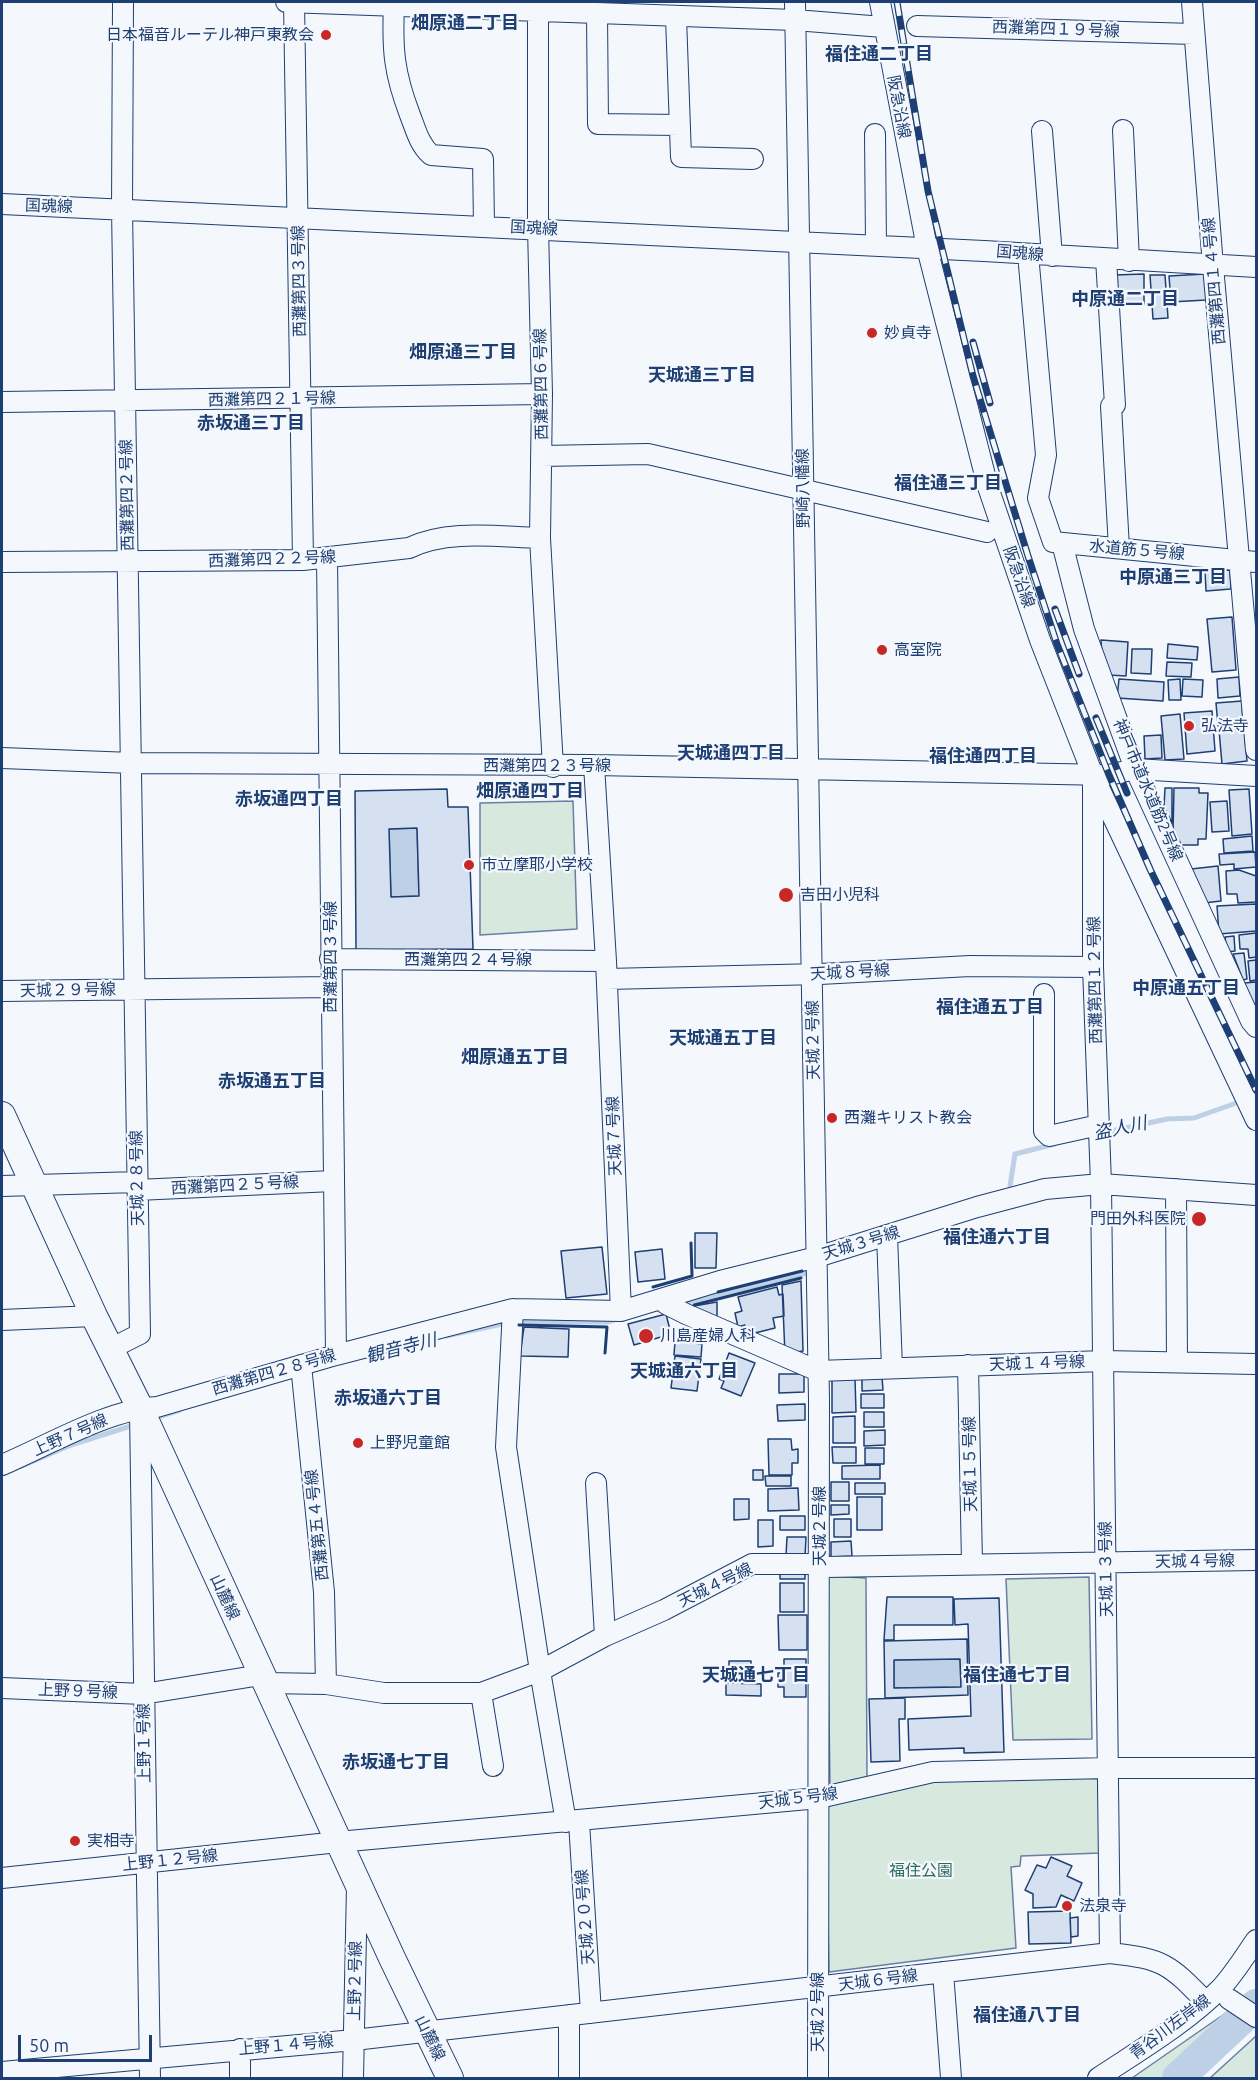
<!DOCTYPE html>
<meta charset="utf-8">
<style>
body{margin:0}
#map{position:relative;width:1258px;height:2080px;overflow:hidden;background:#f4f7fb;font-family:Ubuntu,sans-serif}
canvas{display:block}
.frame{position:absolute;inset:0;border:3px solid #1d3f73;pointer-events:none}
.scale{position:absolute;left:18px;top:2035px;width:134px;height:27px;box-sizing:border-box;border:3px solid #1d3f73;border-top:0;padding-left:8px;font-size:18px;line-height:21px;white-space:nowrap;color:#1d3f73;-webkit-text-stroke:4px #f4f7fb;paint-order:stroke}
</style>
<div id="map">
<canvas width="1258" height="2080"></canvas>
<div class="frame"></div>
<div class="scale">50 m</div>
</div>
<script>
const g = document.querySelector('canvas').getContext('2d');
g.lineJoin = 'round';
function paint(path, color) { g.fillStyle = color; g.fill(path, 'evenodd'); }
function stroke(path, color, width, dash) { g.strokeStyle = color; g.lineWidth = width; g.lineCap = dash ? 'butt' : 'round'; g.setLineDash(dash || []); g.stroke(path); }
function drawText(font, color, halo, rows, align = 'center') {
  g.font = font + ' Ubuntu,"Noto Sans JP",sans-serif'; g.lineWidth = 4.5; g.setLineDash([]); g.textBaseline = 'middle'; g.strokeStyle = halo; g.fillStyle = color; for (const [text, x, y, turn = 0] of rows) {
    g.save(); g.translate(x, y); g.rotate((+turn || 0) * Math.PI / 180); g.textAlign = isNaN(turn) ? turn : align; if (halo) g.strokeText(text, 0, 0); g.fillText(text, 0, 0); g.restore();
  }
}
const green = new Path2D(`
 M573 801 577 929 480 935V803Z
 M827 1576 866 1578 867 1779 830 1787Z
 M1089 1577 1092 1739 1013 1740 1006 1579Z
 M941 1776 1098 1778 1100 1853 1021 1856 1020 1866 1011 1867 1016 1948 829 1972 826 1805Z
 M1230 2010 1234 2014 1165 2078H1132Z
 M1256 2036V2078H1210Z`);
paint(green, '#d7e8df');
stroke(green, '#687fa3', 1.5);
const water = new Path2D(`
 M417 828 419 896 391 897 389 829Z
 M960 1659 961 1687 894 1688V1660Z`);
paint(water, '#bed0e5');
stroke(water, '#687fa3', 1.5);
stroke(new Path2D(`
 M1102 1133 1167 1119 1194 1118 1256 1096
 M1010 1186 1015 1154 1055 1144
 M679 1304 812 1272
 M517 1322H607L618 1319
 M446 1336 507 1323
 M152 1419 180 1410
 M22 1466 71 1445 137 1424`), '#bed0e5', 5);
stroke(new Path2D(`
 M1178 2078 1256 2005`), '#bed0e5', 32);
const building = new Path2D(`
 M1144 274V304H1114V275Z
 M1205 274 1206 300 1171 302 1169 276Z
 M1150 275H1165L1168 318 1153 319Z
 M1230 570 1231 589 1206 591 1205 572Z
 M1232 617 1236 670 1212 672 1207 619Z
 M1101 640 1128 642 1126 676 1108 675 1102 656Z
 M1168 644 1198 647 1197 660 1167 658Z
 M1132 649H1152L1151 674 1131 673Z
 M1167 662 1192 663 1191 677 1166 676Z
 M1239 677 1240 696 1218 698 1217 679Z
 M1119 679 1164 682 1163 701 1117 698Z
 M1180 679 1181 700H1169L1168 680Z
 M1183 679 1203 680 1202 697 1182 696Z
 M1242 701 1243 724 1218 726 1216 703Z
 M1212 711 1215 751 1187 754 1184 713Z
 M1180 714 1184 759 1165 760 1161 716Z
 M1244 728 1247 761 1222 764 1219 730Z
 M1161 735 1162 758 1145 759 1144 736Z
 M1165 788H1172V823L1164 806Z
 M1174 788H1199V793H1208L1206 839H1198V845H1179L1173 832Z
 M447 789 448 807H468L473 949 356 950 355 791ZM417 828 419 896 391 897 389 829Z
 M1249 789 1252 834 1232 836 1229 790Z
 M1227 801 1229 831 1212 832 1210 802Z
 M1252 836 1253 851 1224 853 1223 839Z
 M1255 852 1256 867 1234 869V864L1220 865 1219 854Z
 M1218 866 1221 901 1204 903 1191 869Z
 M1239 870 1256 876V902L1238 903 1237 894H1227L1226 871Z
 M1256 904V931L1219 934 1217 906Z
 M1256 933V957L1249 958 1248 949H1240L1239 935Z
 M1234 936 1235 951 1227 952 1225 937Z
 M1244 953 1247 979 1243 980 1233 954Z
 M1256 960V980L1250 981 1248 961Z
 M1256 982V1011L1244 983Z
 M695 1233H717L716 1268H695Z
 M602 1247 607 1294 566 1298 561 1251Z
 M662 1249 665 1279 638 1282 635 1252Z
 M801 1281 803 1351 785 1354 782 1285Z
 M777 1287 779 1295 783 1294 784 1316 773 1318 775 1328 747 1335 745 1325 738 1327 735 1313 742 1311 738 1297Z
 M717 1302V1318L688 1307Z
 M666 1314 671 1334 634 1345 628 1324Z
 M524 1327 569 1329 568 1357 520 1356Z
 M675 1341 702 1344 701 1357 674 1355Z
 M729 1353 755 1363 741 1396 721 1388 724 1381 719 1379Z
 M675 1356 701 1359 697 1391 671 1388Z
 M779 1374H804V1392L779 1393Z
 M862 1377H882L883 1390 862 1391Z
 M832 1379H855L856 1412 832 1413Z
 M861 1394H884V1408H861Z
 M805 1404V1420L778 1421 777 1405Z
 M864 1412H884V1427H864Z
 M855 1416V1443H833V1417Z
 M885 1430V1445L864 1446V1431Z
 M768 1439H791L792 1450 798 1449V1463H792V1475H769Z
 M832 1447H856V1463H833Z
 M865 1448H884V1464H865Z
 M880 1465V1479H842V1466Z
 M753 1470H763V1480H753Z
 M765 1476H791V1486H766Z
 M831 1482H849V1501H831Z
 M855 1483H885V1494H855Z
 M798 1488 799 1510 768 1511V1489Z
 M857 1497H882V1530H857Z
 M734 1499H749V1519L734 1520Z
 M831 1505H849V1514L831 1515Z
 M780 1516H805V1530H780Z
 M834 1519H851V1537H834Z
 M758 1520H773V1546L758 1547Z
 M787 1537H806L805 1557 786 1556Z
 M851 1541 852 1556 831 1557V1542Z
 M805 1568V1579H780V1569Z
 M780 1583H804V1612H780Z
 M887 1597H953V1625H894V1640H884Z
 M999 1598 1004 1752 964 1753V1748L909 1750 908 1719 971 1716 968 1624 955 1625 954 1599Z
 M778 1615H807V1650H779Z
 M967 1639 968 1695 885 1698 884 1641ZM960 1659 961 1687 894 1688V1660Z
 M784 1659H806V1697H784V1687H778V1673H784Z
 M729 1661H751V1678L729 1677Z
 M726 1683 761 1684V1696L726 1695Z
 M905 1698V1719H899L900 1761 871 1762 869 1699Z
 M1051 1857 1072 1866 1067 1876 1082 1883 1074 1901 1061 1895 1056 1907 1033 1908V1894L1025 1890 1037 1865 1046 1868Z
 M1070 1911 1071 1943 1029 1944 1028 1912Z
 M1078 1917V1936L1071 1937 1070 1918Z`);
paint(building, '#d5e0f0');
stroke(building, '#1d3f73', 1.5);
const minor = new Path2D(`
 M286 2 795 20 883 27
 M294 2 303 560
 M538 2V228L542 394 540 538 553 767
 M795 2 819 1399 818 2078
 M880 2 927 248 988 487 1040 640 1093 775 1256 1120
 M1192 2 1213 266 1256 750
 M394 5C392 50 394 73 410 115 416 130 419 144 431 155L483 159 484 226
 M597 13 598 124 680 125
 M676 17 681 157 753 159
 M917 26 1194 34
 M1123 130 1129 261
 M1042 131 1052 256
 M875 134 876 246
 M2 204 984 251 1256 267
 M1028 254 1046 455 1038 498 1053 542 1256 562
 M1106 259 1115 405
 M2 402 542 394
 M1111 406 1119 548
 M541 456 648 454 987 532
 M1062 543 1084 629 1135 769 1251 1021 1256 1027
 M327 558 336 1355
 M2 562 303 560 409 548C448 529 498 537 540 538
 M2 758 132 763 594 765 1109 775 1135 769 1256 776
 M594 765 606 961 621 1311
 M1093 780V967L1101 1184 1110 1953
 M330 959 606 961
 M607 979 820 974 970 966 1093 967
 M2 991 331 987
 M1044 994V1131L1049 1136 1099 1125
 M2 1186 137 1182
 M1176 1189 1177 1362
 M137 1190 333 1181
 M887 1235 892 1368
 M662 1299 666 1304 686 1314 818 1371 1104 1361 1256 1364
 M513 1309 506 1447 540 1671 566 1822
 M2 1320 94 1316
 M110 1349 140 1334 122 209 123 2
 M301 1365 324 1592 326 1684
 M968 1365 972 1563
 M140 1412 150 2078
 M2 1465C47 1446 109 1409 157 1407L336 1355 513 1309 621 1311 720 1281 817 1257 977 1207 1045 1189 1101 1184 1256 1195
 M596 1483 605 1636
 M265 1683 326 1684 384 1693H481L540 1671 605 1636 664 1610 752 1564H813L825 1567 1256 1560
 M2 1688 143 1694 261 1675
 M481 1693 493 1766
 M579 1822 591 2013
 M2 1878 338 1842 819 1798 933 1772 1108 1768H1256
 M943 1972 951 2078
 M1229 1999 1256 2017
 M569 2015V2078
 M240 2049V2078
 M2 2072 354 2040 1110 1953C1164 1959 1169 1964 1206 2002
 M353 2078 357 1886
 M1098 2078C1140 2050 1185 2024 1221 1988 1234 1974 1245 1956 1256 1940`);
const major = new Path2D(`
 M2 1115 94 1316 140 1408 392 1958 450 2078`);
stroke(minor, '#1d3f73', 22);
stroke(major, '#1d3f73', 28);
stroke(minor, '#f4f7fb', 20);
stroke(major, '#f4f7fb', 26);
const rail = new Path2D(`
 M897 2 928 191 973 376 1028 556 1057 644 1109 775 1150 869 1256 1090
 M973 342 990 403
 M1055 609 1079 674
 M1096 718 1127 793`);
stroke(rail, '#1d3f73', 7);
stroke(rail, '#f4f7fb', 4.5, [14]);
stroke(new Path2D(`
 M653 1287 692 1276 691 1243
 M718 1292 802 1271
 M694 1305 801 1278
 M519 1325 607 1327 605 1353`), '#1d3f73', 3);
for (const [x, y, r, color] of [
 [326,35,6,"#c62828"],
 [872,333,6,"#c62828"],
 [882,650,6,"#c62828"],
 [1189,726,6,"#c62828"],
 [469,865,6,"#c62828"],
 [786,895,8,"#c62828"],
 [832,1118,6,"#c62828"],
 [1199,1219,8,"#c62828"],
 [646,1336,8,"#c62828"],
 [358,1443,6,"#c62828"],
 [75,1841,6,"#c62828"],
 [1067,1906,6,"#c62828"]
]) { const dot = new Path2D(); dot.arc(x, y, r, 0, 2 * Math.PI); g.fillStyle = color; g.fill(dot); stroke(dot, '#f4f7fb', 2); }
drawText('16px', '#1d3f73', '#f4f7fb', [
 ["西灘第四１９号線",1056,29,2],
 ["阪急沿線",899,107,79],
 ["国魂線",49,206,2],
 ["国魂線",534,228,3],
 ["国魂線",1020,253,5],
 ["西灘第四３号線",299,281,-91],
 ["西灘第四１４号線",1214,281,-95],
 ["西灘第四６号線",541,384,-91],
 ["西灘第四２１号線",272,399,-1],
 ["野崎八幡線",803,488,-91],
 ["西灘第四２号線",127,495,-91],
 ["水道筋５号線",1137,550,5],
 ["西灘第四２２号線",272,559,-2],
 ["阪急沿線",1019,577,71],
 ["西灘第四２３号線",547,766],
 ["神戸市道水道筋2号線",1148,790,67],
 ["西灘第四３号線",331,957,-90],
 ["西灘第四２４号線",468,960],
 ["天城８号線",850,972,-3],
 ["西灘第四１２号線",1095,980,-91],
 ["天城２９号線",68,990,-1],
 ["天城２号線",813,1040,-91],
 ["天城７号線",614,1136,-92],
 ["天城２８号線",137,1178,-91],
 ["西灘第四２５号線",235,1185,-3],
 ["天城３号線",861,1243,-17],
 ["天城１４号線",1037,1363,-2],
 ["西灘第四２８号線",274,1372,-16],
 ["上野７号線",70,1435,-24],
 ["天城１５号線",970,1464,-91],
 ["西灘第五４号線",317,1525,-96],
 ["天城２号線",820,1526,-90],
 ["天城４号線",1195,1561,-1],
 ["天城１３号線",1106,1569,-91],
 ["天城４号線",715,1585,-26],
 ["山麓線",225,1597,65],
 ["上野９号線",78,1691,2],
 ["上野１号線",144,1743,-91],
 ["天城５号線",798,1798,-7],
 ["上野１２号線",170,1860,-6],
 ["天城２０号線",585,1917,-94],
 ["天城６号線",878,1980,-7],
 ["上野２号線",355,1981,-89],
 ["天城２号線",818,2012,-90],
 ["青谷川左岸線",1170,2027,-37],
 ["山麓線",430,2038,64],
 ["上野１４号線",286,2045,-5]
]);
drawText('16px', '#1d3f73', '#f4f7fb', [
 ["日本福音ルーテル神戸東教会",314,35,"right"],
 ["妙貞寺",884,333],
 ["高室院",894,650],
 ["弘法寺",1201,726],
 ["市立摩耶小学校",481,865],
 ["吉田小児科",800,895],
 ["西灘キリスト教会",844,1118],
 ["門田外科医院",1186,1219,"right"],
 ["川島産婦人科",660,1336],
 ["上野児童館",370,1443],
 ["実相寺",87,1841],
 ["法泉寺",1079,1906]
], 'left');
drawText('16px', '#2c6c60', '#f4f7fb', [
 ["福住公園",921,1871]
]);
drawText('bold 18px', '#1d3f73', '#f4f7fb', [
 ["畑原通二丁目",465,23],
 ["福住通二丁目",879,54],
 ["中原通二丁目",1125,299],
 ["畑原通三丁目",463,352],
 ["天城通三丁目",702,375],
 ["赤坂通三丁目",251,423],
 ["福住通三丁目",948,483],
 ["中原通三丁目",1173,577],
 ["天城通四丁目",731,753],
 ["福住通四丁目",983,756],
 ["畑原通四丁目",530,791],
 ["赤坂通四丁目",289,799],
 ["中原通五丁目",1186,988],
 ["福住通五丁目",990,1007],
 ["天城通五丁目",723,1038],
 ["畑原通五丁目",515,1057],
 ["赤坂通五丁目",272,1081],
 ["福住通六丁目",997,1237],
 ["天城通六丁目",684,1371],
 ["赤坂通六丁目",388,1398],
 ["天城通七丁目",756,1675],
 ["福住通七丁目",1017,1675],
 ["赤坂通七丁目",396,1762],
 ["福住通八丁目",1027,2015]
]);
drawText('italic 18px', '#1d3f73', '#f4f7fb', [
 ["盗人川",1120,1128,-12],
 ["観音寺川",401,1348,-14]
]);
</script>
